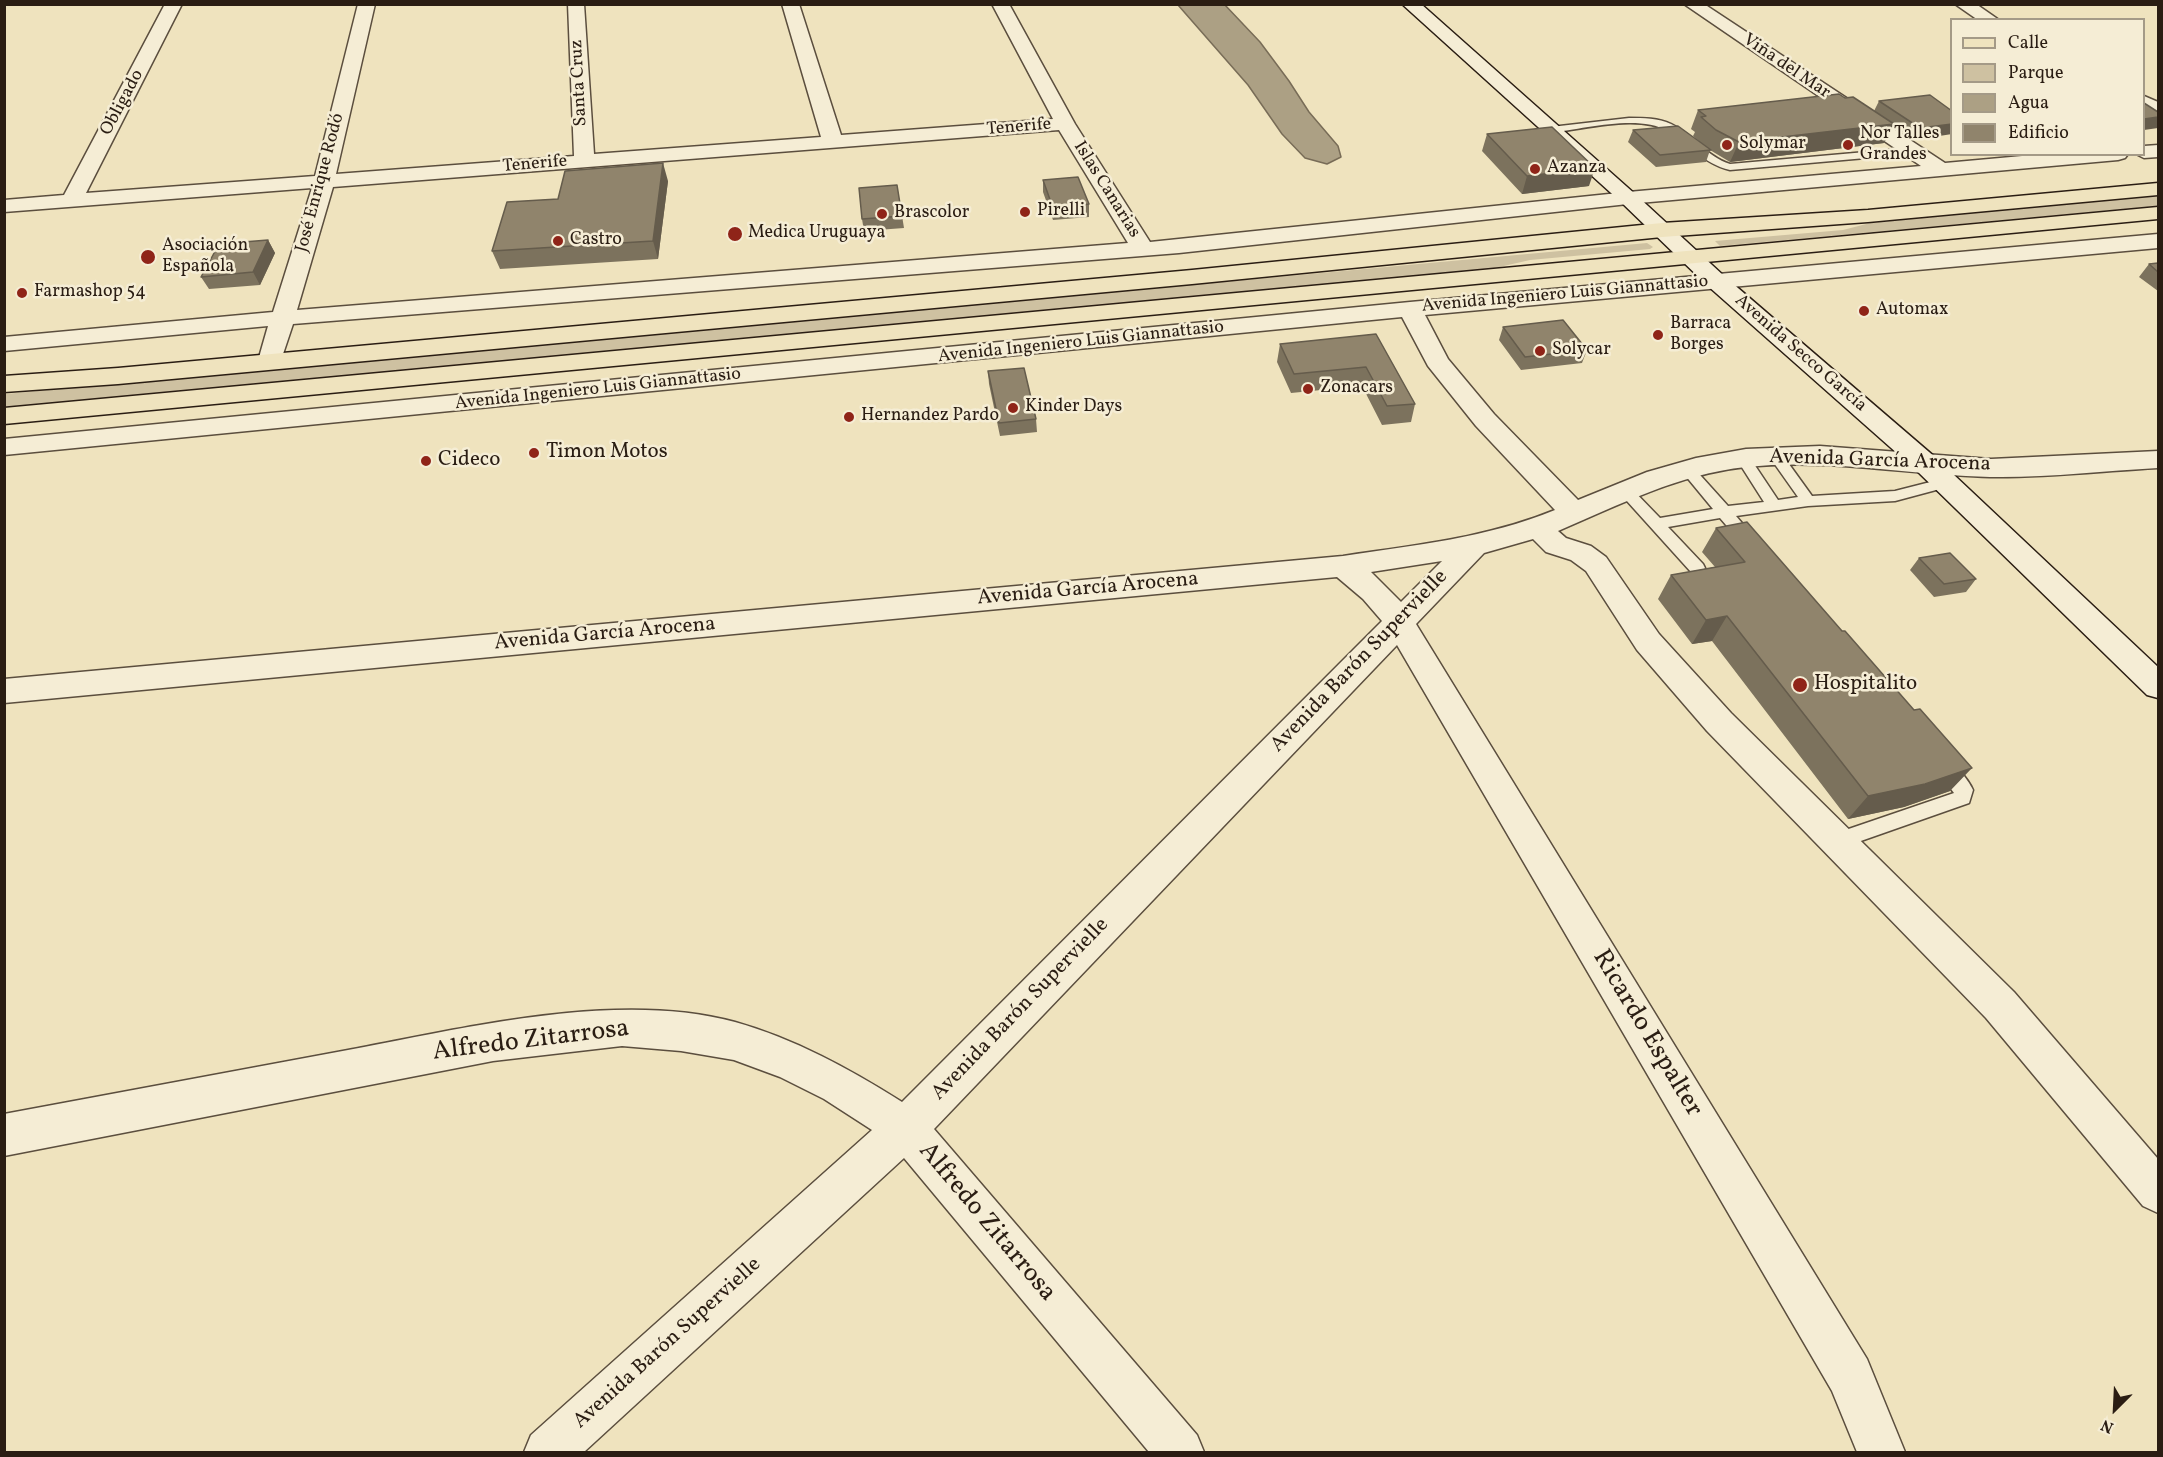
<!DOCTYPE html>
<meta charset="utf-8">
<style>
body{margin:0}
#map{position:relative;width:2163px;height:1457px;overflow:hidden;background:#efe3be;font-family:Vollkorn,serif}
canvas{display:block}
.frame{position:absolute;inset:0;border:6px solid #2a1d13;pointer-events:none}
.legend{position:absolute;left:1950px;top:18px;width:195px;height:138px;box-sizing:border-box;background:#f5edd5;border:2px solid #a49a87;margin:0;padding:8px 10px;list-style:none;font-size:18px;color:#2a1d13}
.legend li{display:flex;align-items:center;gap:12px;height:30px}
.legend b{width:30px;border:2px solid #a49a87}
.north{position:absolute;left:2085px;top:1379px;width:60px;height:60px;-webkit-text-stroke:4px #f5edd5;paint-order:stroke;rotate:204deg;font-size:16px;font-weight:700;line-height:24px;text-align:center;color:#2a1d13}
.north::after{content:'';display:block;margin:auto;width:21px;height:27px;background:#2a1d13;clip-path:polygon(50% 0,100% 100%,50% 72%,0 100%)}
</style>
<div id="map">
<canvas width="2163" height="1457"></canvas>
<div class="frame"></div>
<ul class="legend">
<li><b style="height:8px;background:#efe3be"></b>Calle</li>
<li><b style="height:16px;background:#cec1a1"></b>Parque</li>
<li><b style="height:16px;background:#aca084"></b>Agua</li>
<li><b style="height:16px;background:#90846c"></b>Edificio</li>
</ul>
<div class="north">N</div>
</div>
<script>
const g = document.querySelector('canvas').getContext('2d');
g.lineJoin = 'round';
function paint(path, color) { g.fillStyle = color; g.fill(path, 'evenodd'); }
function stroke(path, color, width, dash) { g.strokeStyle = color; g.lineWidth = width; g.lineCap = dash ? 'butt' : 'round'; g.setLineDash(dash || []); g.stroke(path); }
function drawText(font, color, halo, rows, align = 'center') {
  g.font = font + ' Vollkorn,serif'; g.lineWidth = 5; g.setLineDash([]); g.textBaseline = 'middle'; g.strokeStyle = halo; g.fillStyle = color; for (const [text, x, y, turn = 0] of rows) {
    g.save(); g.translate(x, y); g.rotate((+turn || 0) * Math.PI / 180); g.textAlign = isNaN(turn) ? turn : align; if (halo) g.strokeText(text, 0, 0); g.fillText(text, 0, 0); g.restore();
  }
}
paint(new Path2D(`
 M2158 195V206L1720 246 1715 241 1843 230 1870 223Z
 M1647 243 1653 247 1650 249 1530 260 1486 270 5 407V394Z`), '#cec1a1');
const water = new Path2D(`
 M1178 5H1225L1260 42 1289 81 1309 112 1338 146 1341 157 1327 164 1305 158 1282 134 1248 85Z`);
paint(water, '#aca084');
stroke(water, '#786c57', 1.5);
const lane = new Path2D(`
 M1629 118C1644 118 1658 118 1671 124 1693 134 1707 157 1730 164L1911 148 1916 151 1911 154 1730 170C1704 164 1689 144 1667 131 1640 114 1582 129 1551 133L1546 130 1551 127Z
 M1776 451 1781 453 1812 496 1895 491 1946 478 1954 483 1951 486 1895 501 1808 506 1736 516 1758 542 1756 546H1744L1720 518 1668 527 1703 564 1705 568 1703 572H1691L1617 490 1620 487H1630L1660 518 1713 509 1680 469 1687 464 1692 466 1728 506 1764 502 1736 458 1743 453 1748 455 1778 500 1798 497 1769 456Z
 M1942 758C1954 762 1968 779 1973 790L1969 803 1838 849 1831 847 1828 841 1831 835 1954 793 1933 765 1935 760Z`);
const street = new Path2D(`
 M165 4H182L86 193 315 176 358 4H375L336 174 574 156 568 4H584L594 154 821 137 782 4H799L841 135 1053 119 992 4H1009L1075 124 1150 242 1628 192 1921 166 1684 4H1704L1945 163 2044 154H2128L2125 158 2118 160 1628 204 1179 253 293 324 279 366 270 368 261 366 258 361 268 326 4 351V337L273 312 312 188 4 212V200L64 195ZM1059 130 1128 243 297 310 333 187Z
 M1955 4H1976L1999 20H1978Z
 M2144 96 2158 102V116L2144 110Z
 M2158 145V157L2144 158 2136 154H2144V146Z
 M2158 234V248L1425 315 1448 359 1494 414 1578 500 1647 472 1696 458 1746 449 1820 446 1991 459 2158 451V468C2103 471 2046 478 1990 477 1909 475 1828 458 1746 467 1679 474 1619 505 1558 531L1566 538 1591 546 1606 557 1659 634 1731 713 2014 992 2158 1159V1213L2143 1206 1986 1018 1707 731 1637 650 1586 571 1571 560 1546 552 1533 539 1484 553 1416 624 1867 1359 1905 1452H1857L1832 1391 1397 645 934 1129 1197 1435 1204 1452H1149L904 1158 584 1452H524L531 1435 872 1130 824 1099 780 1077 734 1060 681 1051 622 1046 493 1061 4 1156V1114C119 1093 233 1071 348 1050 465 1028 618 990 735 1022 795 1039 850 1069 902 1102L1382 621 1363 599 1337 577 4 703V679L1343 556C1415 545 1487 538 1555 510L1476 426 1428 366 1402 317 4 455V439L1410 302ZM1442 561 1401 602 1371 572Z`);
const secondary = new Path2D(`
 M1402 4H1421L1635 194 1724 276 1936 458 2158 667V698L2147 695 1916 470 1708 286 1621 202Z`);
const primary = new Path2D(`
 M2158 183V195L1868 222 1662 237 1192 284 118 384 4 392V376L118 368 1192 270 1662 223 1868 210Z
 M2158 207V219L4 424V408Z`);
stroke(lane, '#5b4e3e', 3);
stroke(street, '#5b4e3e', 3);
stroke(secondary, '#2a1d13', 3);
stroke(primary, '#2a1d13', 3);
paint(lane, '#f5edd5');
paint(street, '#f5edd5');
paint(secondary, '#f5edd5');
paint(primary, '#efe3be');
paint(new Path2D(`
 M1845 98 1874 111 1879 101 1952 111 1914 140 1893 126 1884 143 1730 162 1710 150 1706 162 1656 167 1628 142 1633 130 1702 144 1693 136 1695 132 1691 129 1698 110Z
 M1487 134 1589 186 1522 194 1482 151Z
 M1043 180 1089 204V217L1053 220 1043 192Z
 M668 181 658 259 500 269 492 251 558 199Z
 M897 185 904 228 864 231 862 219Z
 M268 240 275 253 260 285 209 289 201 277Z
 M2158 263V291L2139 277 2149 264Z
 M1503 327 1587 350 1582 363 1521 370 1499 340Z
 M1376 334 1415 404 1411 422 1382 425 1362 386 1291 393 1277 362 1280 344Z
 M988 371 1036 419 1037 432 1000 436 989 384Z
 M1716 528 1950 791 1904 807 1848 819 1712 641 1692 644 1658 599 1671 575 1715 567 1702 552Z
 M1919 558 1976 579 1966 592 1934 597 1910 570Z`), '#7c725d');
paint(new Path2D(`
 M2158 117V128L2144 130V119Z
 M1894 124 1884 143 1730 162 1739 142Z
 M1952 124V134L1914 140 1920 128Z
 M663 163 668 181 658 259 653 241Z
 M1595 168 1589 186 1522 194 1527 176Z
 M268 240 275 253 260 285 253 272Z
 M1727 616 1712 641 1692 644 1706 620Z
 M1972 768 1950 791 1904 807 1848 819 1868 796Z`), '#655c4c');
const building = new Path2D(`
 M1839 94 1845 98 1853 97 1894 124 1739 142 1716 130 1701 117 1706 116 1698 110Z
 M1930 95 1952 111V124L1920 128 1879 101Z
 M2144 103 2158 112V117L2144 119Z
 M1678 126 1711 150 1660 155 1633 130Z
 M1552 127 1595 168 1527 176 1487 134Z
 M663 163 653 241 492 251 507 202 558 199 565 171Z
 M1078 177 1089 204 1053 208 1043 180Z
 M897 185 902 216 862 219 859 188Z
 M268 240 253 272 201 277 219 244Z
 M2158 263V272L2149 264Z
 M1563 320 1587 350 1525 357 1503 327Z
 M1376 334 1415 404 1387 406 1366 367 1294 374 1280 344Z
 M1024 368 1036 419 999 423 988 371Z
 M1747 522 1842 631H1845L1914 710 1920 709 1972 768 1925 784 1868 796 1727 616 1706 620 1671 575 1745 562 1716 528Z
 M1950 553 1976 579 1944 584 1919 558Z`);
paint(building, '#90846c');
stroke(building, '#655c4c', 1.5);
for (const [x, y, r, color] of [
 [1727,145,6,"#8f2418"],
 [1848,145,6,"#8f2418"],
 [1535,169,6,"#8f2418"],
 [1025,212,6,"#8f2418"],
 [882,214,6,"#8f2418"],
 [735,234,8,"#8f2418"],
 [558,241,6,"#8f2418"],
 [148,257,8,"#8f2418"],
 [22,293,6,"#8f2418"],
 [1864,311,6,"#8f2418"],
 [1658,335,6,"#8f2418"],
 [1540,351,6,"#8f2418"],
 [1308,389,6,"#8f2418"],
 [1013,408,6,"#8f2418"],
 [849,417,6,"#8f2418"],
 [534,453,6,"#8f2418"],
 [426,461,6,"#8f2418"],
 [1800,685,8,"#8f2418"]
]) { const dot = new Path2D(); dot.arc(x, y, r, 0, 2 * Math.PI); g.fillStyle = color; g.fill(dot); stroke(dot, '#f5edd5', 2); }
drawText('18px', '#2a1d13', '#f5edd5', [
 ["Viña del Mar",1786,67,34],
 ["Santa Cruz",580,83,-93],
 ["Obligado",123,103,-62],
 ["Tenerife",1019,128,-5],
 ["Tenerife",535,165,-5],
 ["José Enrique Rodó",321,183,-75],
 ["Islas Canarias",1106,190,58],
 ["Avenida Ingeniero Luis Giannattasio",1565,295,-5],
 ["Avenida Ingeniero Luis Giannattasio",1081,343,-6],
 ["Avenida Secco García",1800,354,41],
 ["Avenida Ingeniero Luis Giannattasio",598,390,-6]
]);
drawText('18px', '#2a1d13', '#f5edd5', [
 ["Nor Talles",1860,135],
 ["Grandes",1860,156],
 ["Solymar",1739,145],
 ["Azanza",1547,169],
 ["Pirelli",1037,212],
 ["Brascolor",894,214],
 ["Medica Uruguaya",748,234],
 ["Castro",570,241],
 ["Asociación",162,247],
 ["Española",162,268],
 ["Farmashop 54",34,293],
 ["Automax",1876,311],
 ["Barraca",1670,325],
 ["Borges",1670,346],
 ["Solycar",1552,351],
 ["Zonacars",1320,389],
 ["Kinder Days",1025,408],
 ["Hernandez Pardo",861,417]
], 'left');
drawText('21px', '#2a1d13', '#f5edd5', [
 ["Timon Motos",546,453],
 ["Cideco",438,461],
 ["Hospitalito",1814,685]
], 'left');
drawText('21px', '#2a1d13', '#f5edd5', [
 ["Avenida García Arocena",1880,462,2],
 ["Avenida García Arocena",1088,590,-5],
 ["Avenida García Arocena",605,635,-5],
 ["Avenida Barón Supervielle",1360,662,-46],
 ["Avenida Barón Supervielle",1021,1010,-46],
 ["Avenida Barón Supervielle",668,1344,-42]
]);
drawText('26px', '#2a1d13', '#f5edd5', [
 ["Ricardo Espalter",1646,1034,59],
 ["Alfredo Zitarrosa",531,1042,-7],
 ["Alfredo Zitarrosa",986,1223,50]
]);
</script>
